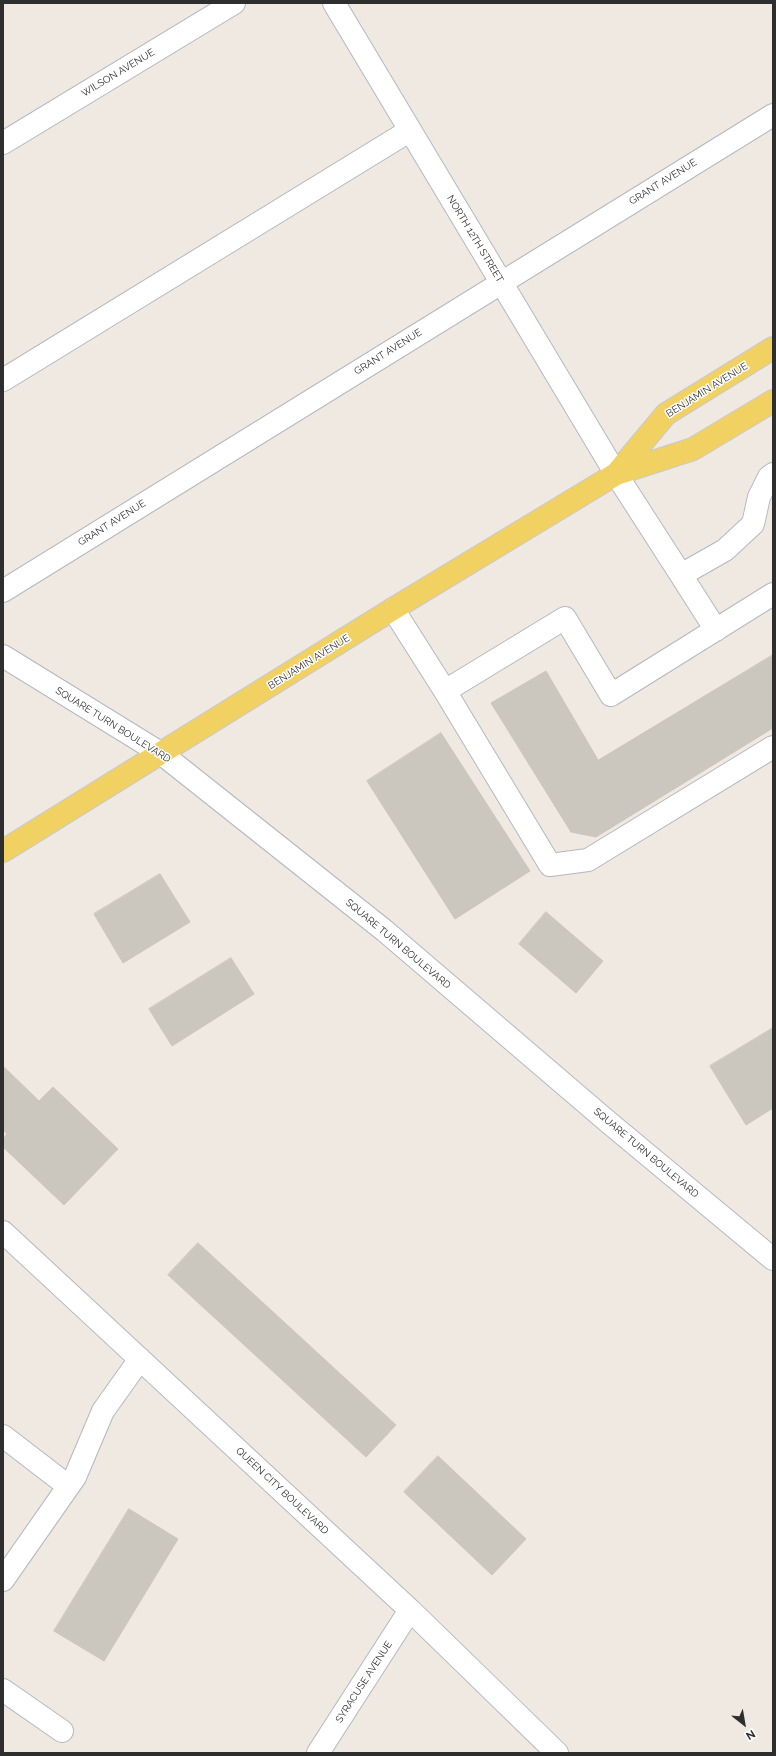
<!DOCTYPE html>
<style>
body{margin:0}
#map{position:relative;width:776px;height:1756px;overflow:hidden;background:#efe9e1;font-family:Raleway,sans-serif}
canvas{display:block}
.frame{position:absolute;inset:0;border:4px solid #2e2e2e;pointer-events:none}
.north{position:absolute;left:724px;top:1704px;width:40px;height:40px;-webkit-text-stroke:3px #fff;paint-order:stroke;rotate:149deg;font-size:11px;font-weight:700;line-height:16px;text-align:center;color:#2e2e2e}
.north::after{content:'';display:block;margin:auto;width:14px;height:18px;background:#2e2e2e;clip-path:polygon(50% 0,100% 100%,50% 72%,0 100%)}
</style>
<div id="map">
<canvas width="776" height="1756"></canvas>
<div class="frame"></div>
<div class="north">N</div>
</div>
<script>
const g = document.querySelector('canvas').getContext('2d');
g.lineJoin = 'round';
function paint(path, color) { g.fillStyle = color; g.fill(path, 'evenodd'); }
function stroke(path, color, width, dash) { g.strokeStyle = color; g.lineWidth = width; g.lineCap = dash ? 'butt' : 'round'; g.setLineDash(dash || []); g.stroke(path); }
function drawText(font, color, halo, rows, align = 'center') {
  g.font = font + ' Raleway,sans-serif'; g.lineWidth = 3; g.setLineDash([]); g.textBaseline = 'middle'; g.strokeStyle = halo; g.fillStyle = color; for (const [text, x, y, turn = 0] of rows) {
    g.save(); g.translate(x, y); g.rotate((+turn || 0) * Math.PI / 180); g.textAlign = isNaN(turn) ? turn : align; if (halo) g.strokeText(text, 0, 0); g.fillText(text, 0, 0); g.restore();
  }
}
const building = new Path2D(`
 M773 655V728L596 837 571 832 491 703 546 671 598 760Z
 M441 733 530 871 455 919 367 781Z
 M160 874 190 922 123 963 94 914Z
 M546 912 603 961 576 993 519 944Z
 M231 958 254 994 172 1046 149 1009Z
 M773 1028V1108L746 1125 710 1066Z
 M3 1066 39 1101 53 1087 118 1149 64 1205 3 1147V1139L7 1134 3 1130Z
 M198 1243 396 1425 366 1457 168 1275Z
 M438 1456 526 1539 492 1575 404 1492Z
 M129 1509 178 1539 104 1661 54 1631Z`);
paint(building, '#cbc7bf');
stroke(building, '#cbc5ba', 1);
const minor = new Path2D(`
 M334 3 616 474 681 575 725 550 753 524 759 497 769 477 773 474
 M3 143 234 3
 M3 380 409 131
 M681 575 716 630
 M3 591 773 115
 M393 609 445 691 550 865 588 860 773 747
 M3 656 162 754 385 931 607 1121 773 1259
 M445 691 565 618 611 695 773 594
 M3 1232 410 1610 557 1753
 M3 1436 68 1486
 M3 1580 75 1477 103 1411 140 1359
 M3 1690 62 1731
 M318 1753 410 1610`);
const major = new Path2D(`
 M616 474 666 414 773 348
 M3 851 393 609 616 474 693 449 773 401`);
stroke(minor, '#b4b7c1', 24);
stroke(major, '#c9c9c9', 24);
stroke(minor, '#fff', 22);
stroke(major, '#f2d163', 22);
drawText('10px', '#2e2e2e', '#fff', [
 ["WILSON AVENUE",118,73,-31],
 ["GRANT AVENUE",663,182,-32],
 ["NORTH 12TH STREET",475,239,59],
 ["GRANT AVENUE",388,352,-32],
 ["BENJAMIN AVENUE",707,390,-32],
 ["GRANT AVENUE",112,523,-32],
 ["BENJAMIN AVENUE",309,662,-32],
 ["SQUARE TURN BOULEVARD",113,725,32],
 ["SQUARE TURN BOULEVARD",398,944,40],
 ["SQUARE TURN BOULEVARD",646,1153,40],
 ["QUEEN CITY BOULEVARD",282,1491,43],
 ["SYRACUSE AVENUE",364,1682,-57]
]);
</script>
